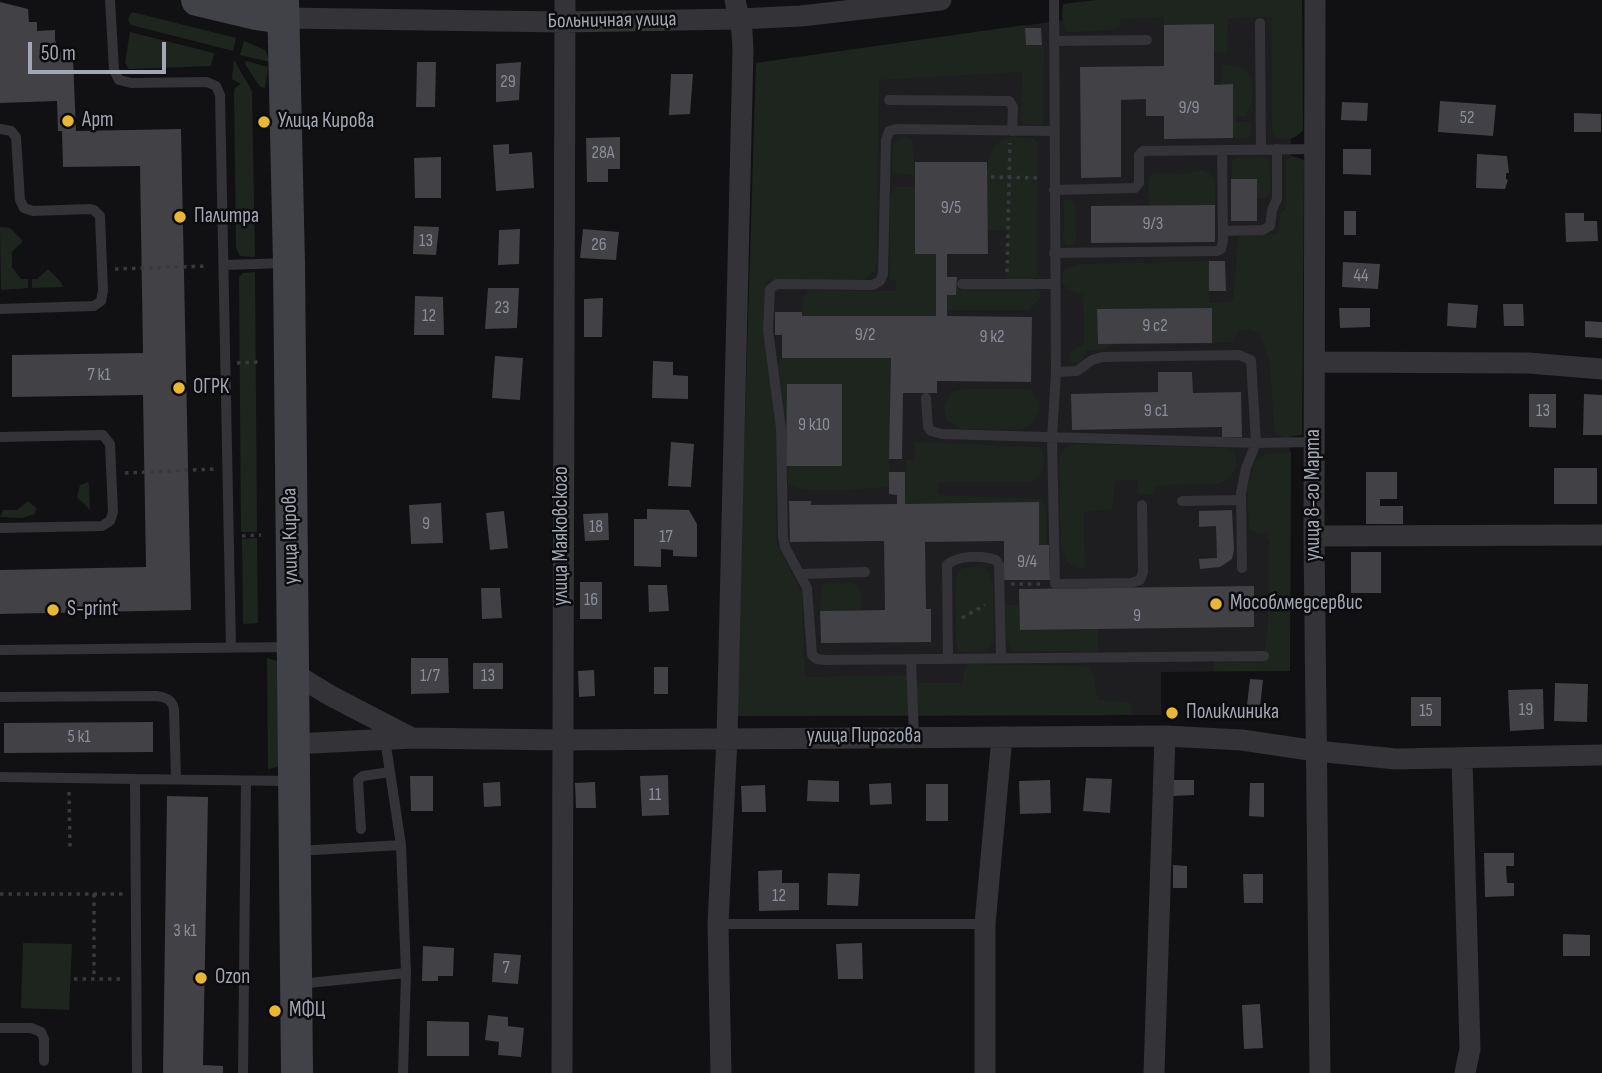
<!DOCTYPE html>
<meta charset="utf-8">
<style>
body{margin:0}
#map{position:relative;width:1602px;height:1073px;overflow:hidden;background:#111113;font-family:"Sofia Sans Condensed",sans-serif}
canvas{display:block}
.scale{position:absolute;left:28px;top:42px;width:138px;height:32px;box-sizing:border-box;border:4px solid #a3a7b3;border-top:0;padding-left:9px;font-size:21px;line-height:24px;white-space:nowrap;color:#a3a7b3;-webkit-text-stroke:5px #0c0c0e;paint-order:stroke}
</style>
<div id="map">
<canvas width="1602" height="1073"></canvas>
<div class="scale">50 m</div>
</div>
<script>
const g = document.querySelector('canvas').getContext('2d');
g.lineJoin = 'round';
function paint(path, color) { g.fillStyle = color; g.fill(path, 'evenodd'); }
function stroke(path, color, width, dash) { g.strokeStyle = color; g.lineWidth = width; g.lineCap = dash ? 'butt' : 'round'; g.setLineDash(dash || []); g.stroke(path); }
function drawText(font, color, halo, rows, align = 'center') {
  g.font = font + ' "Sofia Sans Condensed",sans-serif'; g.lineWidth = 5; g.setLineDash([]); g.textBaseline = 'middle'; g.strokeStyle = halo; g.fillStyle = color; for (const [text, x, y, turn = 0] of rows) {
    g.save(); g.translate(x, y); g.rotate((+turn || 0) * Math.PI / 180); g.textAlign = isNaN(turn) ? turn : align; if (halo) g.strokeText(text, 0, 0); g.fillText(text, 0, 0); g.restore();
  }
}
paint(new Path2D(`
 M1208 0H1291L1290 671 1161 672V715L736 716 756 63Z`), '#1e1d20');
paint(new Path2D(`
 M1096 0H1302L1303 130C1296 139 1287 141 1276 137L1272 131 1271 17 1228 18 1227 53 1214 52V24L1164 25 1163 17 1121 19 1119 27 1114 30 1070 32 1065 30 1062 16 1063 4Z
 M132 12 236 38 233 51 131 25 128 19Z
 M1025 25 1026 45H1044L1043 125 1024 124 1021 121 1022 72 879 80 877 260 875 271 862 281H766L764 330 777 426 776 536 777 543 802 594 805 677 912 675V683H962L965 667 970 664 1084 666C1097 670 1095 688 1098 700L1130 702 1133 715 736 716 756 63Z
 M130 32 214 53 211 66 129 69 125 63Z
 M244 41 265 50 270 62 240 55Z
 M234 60 252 91 255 257 240 256 236 248 234 92 235 88 241 84 232 79Z
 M246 61 268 67 265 88 260 87 245 64Z
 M1222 65C1228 65 1235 65 1240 67 1256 74 1255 105 1245 116L1236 117V122H1251V133L1249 138H1233V85H1221Z
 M902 137H907L912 140 915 175 892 173 893 145Z
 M1010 137 1033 138 1038 143 1037 270V276L1032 279H1007L1008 231 988 230C988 205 977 143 1010 137Z
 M1292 156 1304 160 1302 435 1284 438 1274 430 1270 363 1259 333 1251 329 1239 331 1231 342 1212 343V309L1097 310 1098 344H1112L1105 349 1087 351 1080 363 1070 362 1069 353 1084 344 1083 295C1069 291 1055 285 1065 269L1081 264 1209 261V303L1233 302 1238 238 1242 235 1278 234 1280 215 1286 208V160Z
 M1239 157 1264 158 1269 160 1271 191 1266 198H1257L1256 179H1231L1232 161Z
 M1202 170C1219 174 1215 191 1215 205L1149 206 1148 181 1152 173 1181 174Z
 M895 187H915L936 254V316H802L803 297 809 291H896V281L890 280V198Z
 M1069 198 1075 203 1076 240 1075 244 1069 246 1063 242 1064 202Z
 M0 227 10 228 23 241 12 252V267L21 279H28V288L1 290Z
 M48 269 61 282 63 287 32 288V279H37Z
 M255 272 257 532H241L239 277 243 273Z
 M956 289H1036L1040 292V298L1029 310H947V295H956Z
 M782 358H891L889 487C869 488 802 495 788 484L786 420 778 365Z
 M964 389H1030L1040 404 1035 421 1022 430 962 429 947 421 944 407 951 392Z
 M915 442 1040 447C1047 459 1044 476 1032 482H938V495L1041 499 1046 506V545H1039V503L905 504 906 460H915Z
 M1079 444 1229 448 1236 454C1239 468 1233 478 1220 484L1160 485 1156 487 1152 495 1138 494V480L1115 481 1112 509 1084 512 1085 565 1083 568 1076 569 1066 560 1061 547 1059 460C1061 448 1068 445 1079 444Z
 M1291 452 1290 671H1214V656L1264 655 1268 622 1269 540 1266 534 1254 532 1249 528 1247 490 1255 461 1265 454Z
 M88 482 89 484 90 510 77 497 80 485Z
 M28 501 36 508 35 514 22 518 0 517 3 510H17Z
 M257 538 258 623 243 624 242 539Z
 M982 567 988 570 993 584 994 643 986 651 964 652 958 649 956 642V577L962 568Z
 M851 582C864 587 862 599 862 610L820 611 822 586 827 583Z
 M1005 605H1020V630L1098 629V650L1093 652 1013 651 1006 640Z
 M267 658 277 661 282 763 278 767 268 769Z
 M23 943 72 944 69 1010 21 1008Z`), '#1e251f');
paint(new Path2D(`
 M0 2 28 9 29 22H37V31L55 30V40L63 58H73L76 131 181 129 191 610 0 614V570L146 567 143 395 12 397V355L143 353 140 166 63 167 62 131H58L57 101 0 103Z
 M1214 24V85L1233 84V138L1164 139V116H1146V99L1121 100V177L1081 178 1080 67 1164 66V25Z
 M1025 28H1041L1042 45H1026Z
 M417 62H436L435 107H416Z
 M521 62 519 100 496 102V64Z
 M671 74H693L690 114 669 115Z
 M1440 101 1496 105 1493 136 1438 132Z
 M1342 102 1368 103 1367 121 1341 120Z
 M1574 113 1601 114V132H1574Z
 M620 137V169H608V182H587L586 138Z
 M509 144V154L532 152 534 188 496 191 493 145Z
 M1343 149H1371V175L1343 174Z
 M1477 154 1507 156 1509 173H1506V179L1508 180 1505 189 1476 188Z
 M441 157V198H415L414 158Z
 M915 162H987L988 254H947V277H957L956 295H947V316L1032 317 1031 382 937 381V393H903L902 459H889L891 358H782V335H775V312H802V316H936V254H915Z
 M1231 179H1257V221H1231Z
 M1215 205V242L1091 243V206Z
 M1344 211H1356V235H1344Z
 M1565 213H1584V221H1597L1598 241 1566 242Z
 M414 226 439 227 436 255 413 254Z
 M520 229 519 264 498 265 499 230Z
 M583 229 619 232 616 260 580 258Z
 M1209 261H1225L1226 291H1209Z
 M1343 262 1380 264 1378 289 1342 287Z
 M488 288H519L517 328 485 329Z
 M415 296 443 297 444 335H414Z
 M603 298 602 337H584V299Z
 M1448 303 1478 305 1476 328 1447 326Z
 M1503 304H1523L1524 326H1504Z
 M1212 308V343L1098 344 1097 309Z
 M1339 308H1370V327L1340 328Z
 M1585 321 1602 322V338L1585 337Z
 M495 356 523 358 520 400 492 398Z
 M653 361 673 362V375L688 376V399L652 398Z
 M1158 372H1192L1193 393 1241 392 1242 437H1222V427L1072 430 1071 394 1158 392Z
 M787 384H842V466H786Z
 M1529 394H1556V428L1529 427Z
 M1584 394 1602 395V435H1583Z
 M671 442 694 444 691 487 668 486Z
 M1554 468H1597V504H1554Z
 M889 472H905V504L1039 502V545H1049L1050 580H1004V541L925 542 926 609H931V642L821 643 820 611 885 610 884 541 790 542 789 501H811V505L897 504V495L889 494Z
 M1366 472H1397V499H1380V506H1403V524H1366Z
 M441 503 443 543 411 544 409 505Z
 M647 509 689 510 697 524V557L673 556V550L661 549V567L634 566V519H647Z
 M1232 510 1234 550 1232 559 1220 567 1200 569 1199 559 1217 558 1216 526 1199 527V511Z
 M504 511 508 548 490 550 486 513Z
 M608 513 609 540 585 541 583 514Z
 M1351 552H1381V593H1351Z
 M580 582H602V619H580Z
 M648 585H667L669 611 649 612Z
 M1254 586V627L1020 630 1019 589Z
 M481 588H500L502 618 482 619Z
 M411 658H448L449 693 411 694Z
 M473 663H503V689H473Z
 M654 667H668V694H654Z
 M594 670 595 696 579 697 578 671Z
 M1250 679 1263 680 1260 707 1247 705Z
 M1555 683 1588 684 1587 722 1554 721Z
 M1543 689 1544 729 1510 731 1508 690Z
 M1411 697H1441V726H1411Z
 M153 722V752L4 753V723Z
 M668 775 669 815 642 816 640 776Z
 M410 776H433V811H411Z
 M1086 778 1112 779 1110 813 1083 811Z
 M808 780 839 781V802L807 801Z
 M1050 780 1051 813 1020 814 1019 781Z
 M1172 780H1194V795L1172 796Z
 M500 782 501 806 484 807 483 783Z
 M595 782 596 808H576L575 783Z
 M891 783 892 804 870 805 869 784Z
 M1250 783H1264V817L1249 816Z
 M926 784H948V821H926Z
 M765 785 766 812H742L741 786Z
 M167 796 208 797 203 1065 223 1066V1073H163Z
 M1484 853H1514V866H1506L1507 883H1514V896L1485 897Z
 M1173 865 1187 866V888H1173Z
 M782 870V883H799V910L759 911 758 871Z
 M828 873 860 874 858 906 827 905Z
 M1243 874H1263V903H1244Z
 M1563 934 1590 935V956H1563Z
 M862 943 863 979H838L836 944Z
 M423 946 454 948 453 976H438V981H422Z
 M494 953 521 955 518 984 492 982Z
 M1260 1004 1263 1048 1244 1049 1242 1005Z
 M488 1015 508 1017V1026L524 1028 521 1057 498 1055 499 1042 485 1040Z
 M427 1021 469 1022V1056H427Z`), '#414146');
stroke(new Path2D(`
 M991 177 1041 178
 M115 269 208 266
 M1007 272 1010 143
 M237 363 259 362
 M125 473 215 469
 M242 536 261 535
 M1011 584H1042
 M962 618 985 605
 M69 792 70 849
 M0 894H124
 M94 894V979
 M74 979H124`), '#393a3f', 3.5, [3.5, 5]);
stroke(new Path2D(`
 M110 0 114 70 119 80 131 83 207 82 216 86 220 95 231 648
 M1054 0 1056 372 1052 438 1055 584 1131 583 1140 580 1143 572 1142 505
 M1260 23 1261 149
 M1054 41 1147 40
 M889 100 1009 101 1013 107 1012 131
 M0 129 11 131 16 137 20 200 24 208 33 211 90 209 94 210 100 216 103 291 101 301 94 306 0 309
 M1053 131 897 129 889 131 886 140 883 274 880 281 873 285 777 284 770 289 768 330 781 428 783 537 785 547 807 588 812 655 817 659 826 660 1264 656
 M1054 190 1135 188 1139 183V155L1143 151 1316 149
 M1223 231 1263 230 1270 226 1272 210 1277 199V149
 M1054 253 1217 251 1221 249 1223 241 1222 150
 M225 265 285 263
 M962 284H1055
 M1056 372 1077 371 1092 360 1102 357 1239 355 1251 360 1256 443 1246 468 1241 493 1242 568
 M926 398 928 427 931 431 942 434 1256 443 1314 442
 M0 437 103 435 110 444 113 512 110 521 102 526 0 528
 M1182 501 1241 500
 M801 574 865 572
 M0 650 291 647
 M911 659 914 737
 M948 659 947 565C958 555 982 555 996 560L999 565 1001 658
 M0 697 156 696C166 697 173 700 174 710L176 779
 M385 739 401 845 406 973 403 1073
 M0 777 135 779
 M361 829 358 780 363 776 390 772
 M297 851 401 845
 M718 924H985
 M299 984 406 973
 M0 1028H31L41 1032 44 1039V1061
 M137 1073 135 779 290 781
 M243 1073 246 781`), '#333338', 10);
stroke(new Path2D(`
 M1315 0 1314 536 1320 1073
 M283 18 564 22 739 19 801 16 941 0
 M1315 362 1528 363 1602 369
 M1314 536 1602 535
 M293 673 331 696 410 737
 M293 744 412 738 561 740 1165 736 1242 740 1316 751 1396 759 1602 755
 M1462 759 1470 1049 1465 1073
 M562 1073 565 0
 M721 1073 718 924 727 738 743 50 742 32 735 0
 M985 1073V924L1002 737
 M1154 1073 1165 736`), '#333338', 21);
stroke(new Path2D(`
 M197 0 256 14 283 18
 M283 0 289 263 297 1073`), '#414247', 32);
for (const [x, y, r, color] of [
 [68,121,7,"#eab732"],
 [264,122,7,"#eab732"],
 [180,217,7,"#eab732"],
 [179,388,7,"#eab732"],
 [1216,604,7,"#eab732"],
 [53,610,7,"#eab732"],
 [1172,713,7,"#eab732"],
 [201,978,7,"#eab732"],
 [275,1011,7,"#eab732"]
]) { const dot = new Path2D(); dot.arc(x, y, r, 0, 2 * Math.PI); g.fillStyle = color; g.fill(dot); stroke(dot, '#0c0c0e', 2.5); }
drawText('18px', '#8a8e98', null, [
 ["29",508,82],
 ["9/9",1189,108],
 ["52",1467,118],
 ["28А",603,153],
 ["9/5",951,208],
 ["9/3",1153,224],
 ["13",426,241],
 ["26",599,245],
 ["44",1361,276],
 ["23",502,308],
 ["12",429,316],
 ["9 с2",1155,326],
 ["9/2",865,335],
 ["9 к2",992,337],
 ["7 к1",99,375],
 ["9 с1",1156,411],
 ["13",1543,411],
 ["9 к10",814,425],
 ["9",426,524],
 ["18",596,527],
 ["17",666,537],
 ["9/4",1027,562],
 ["16",591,600],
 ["9",1137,616],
 ["1/7",430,676],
 ["13",488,676],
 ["19",1526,710],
 ["15",1426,711],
 ["5 к1",79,737],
 ["11",655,795],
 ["12",779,896],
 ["3 к1",185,931],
 ["7",506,968]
]);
drawText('21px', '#a3a7b3', '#0c0c0e', [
 ["Больничная улица",612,21,-1],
 ["улица 8-го Марта",1314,495,-90],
 ["улица Кирова",291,536,-91],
 ["улица Маяковского",562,536,-90],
 ["улица Пирогова",864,737]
]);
drawText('21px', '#a3a7b3', '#0c0c0e', [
 ["Арт",82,121],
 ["Улица Кирова",278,122],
 ["Палитра",194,217],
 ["ОГРК",193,388],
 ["Мособлмедсервис",1230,604],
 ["S-print",67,610],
 ["Поликлиника",1186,713],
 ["Ozon",215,978],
 ["МФЦ",289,1011]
], 'left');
</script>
